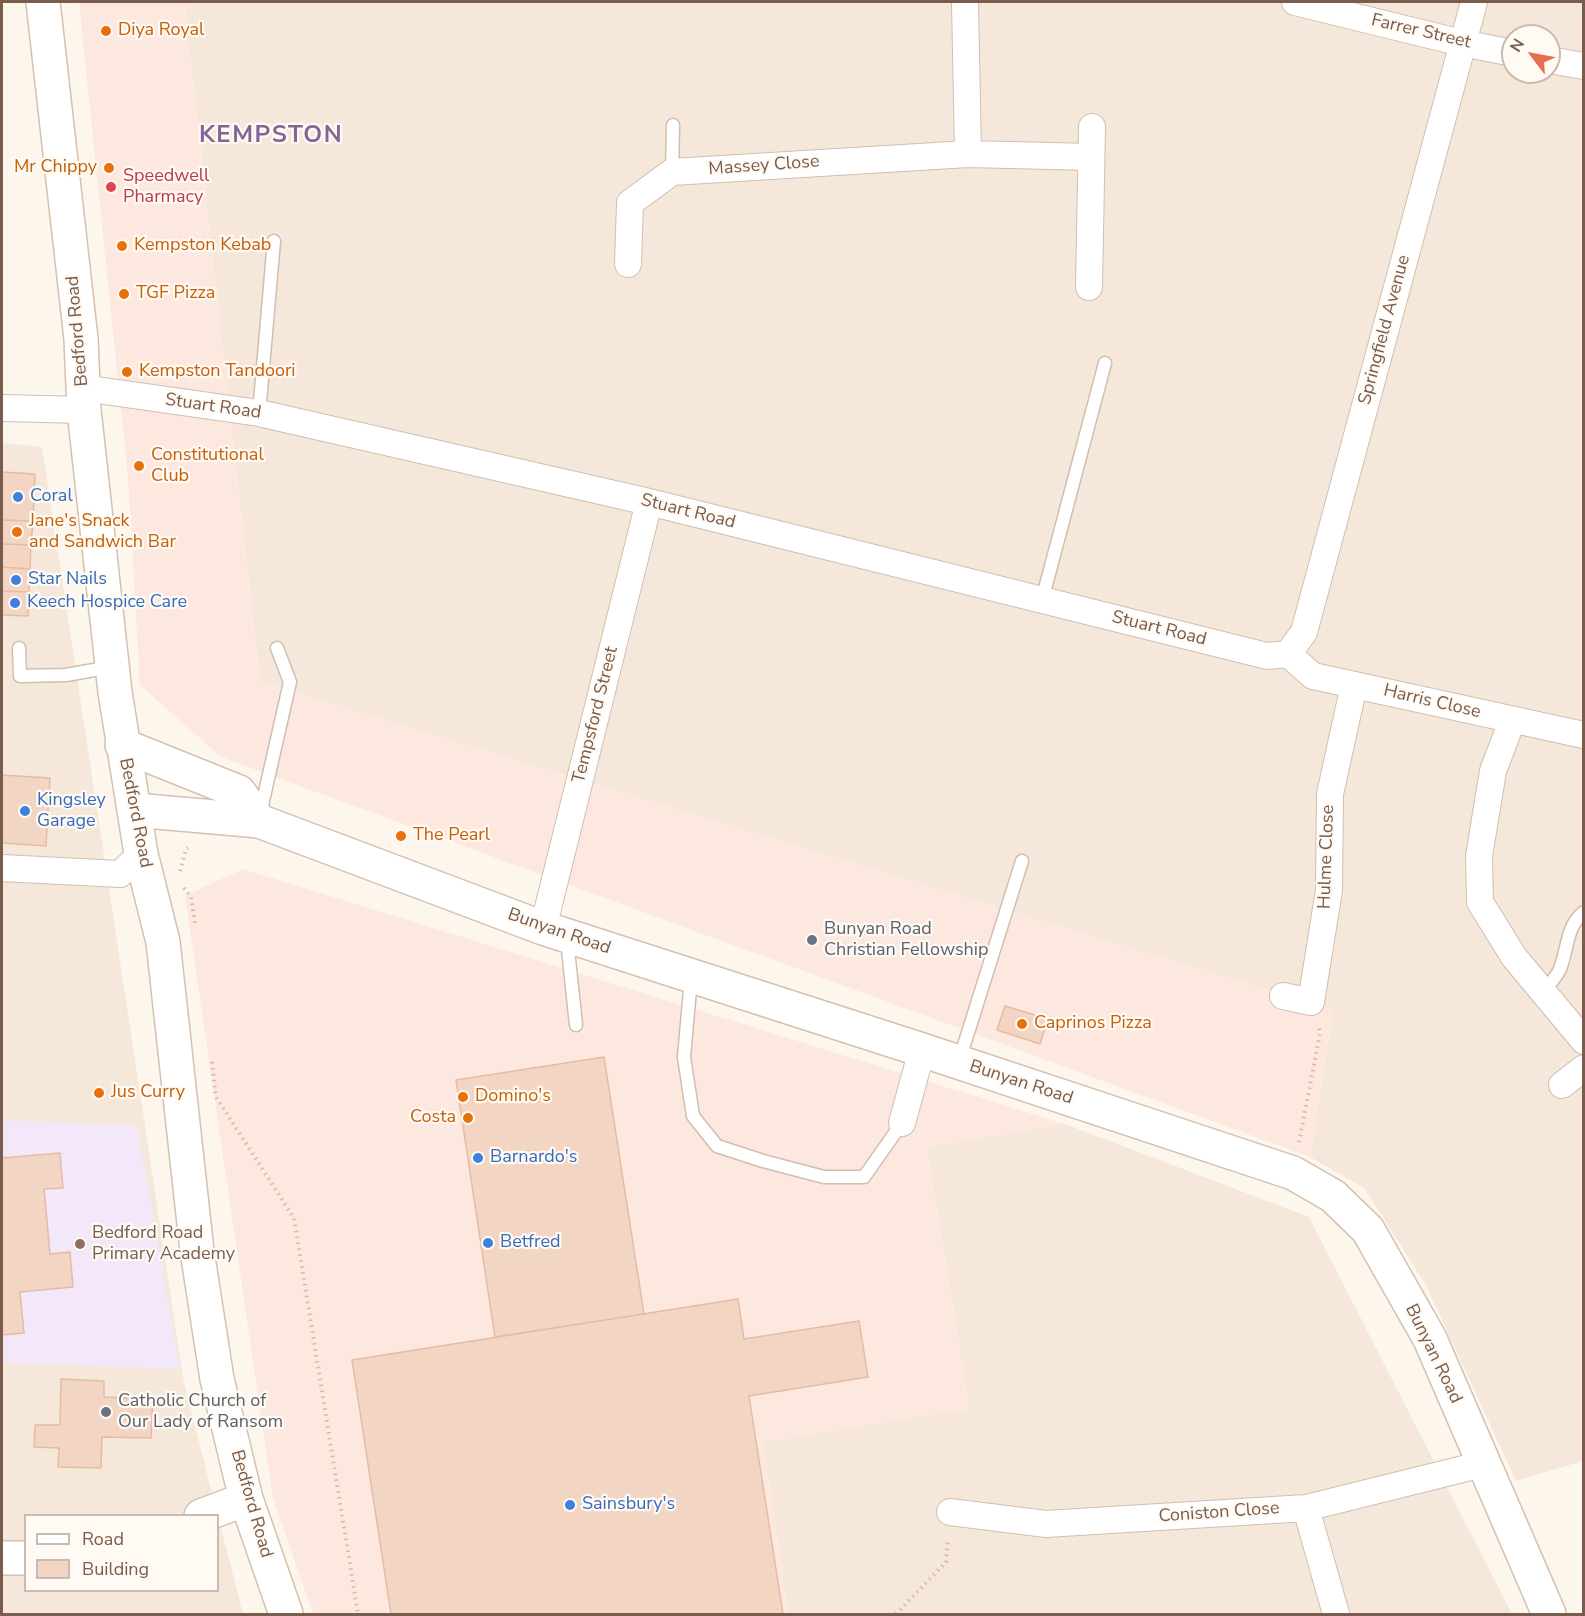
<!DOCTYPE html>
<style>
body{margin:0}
#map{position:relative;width:1585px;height:1616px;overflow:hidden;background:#fdf6ec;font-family:"Nunito Sans",sans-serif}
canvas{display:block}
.frame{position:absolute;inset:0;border:3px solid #7a5c4d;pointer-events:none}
.legend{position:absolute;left:24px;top:1514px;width:195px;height:78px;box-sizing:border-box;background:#fffaf3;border:2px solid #cabbb1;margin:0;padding:8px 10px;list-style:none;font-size:18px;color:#7a5c4d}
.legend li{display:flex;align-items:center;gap:12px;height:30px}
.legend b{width:30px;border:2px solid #cabbb1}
.north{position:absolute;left:1501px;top:24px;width:60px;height:60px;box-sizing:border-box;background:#fffaf3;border:2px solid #cabbb1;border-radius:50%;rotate:302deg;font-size:16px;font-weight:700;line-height:24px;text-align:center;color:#7a5c4d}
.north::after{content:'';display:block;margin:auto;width:21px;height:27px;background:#e76f51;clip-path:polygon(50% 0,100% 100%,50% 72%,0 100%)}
</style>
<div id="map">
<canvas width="1585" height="1616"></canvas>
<div class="frame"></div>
<ul class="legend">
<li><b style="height:8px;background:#fff"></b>Road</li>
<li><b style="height:16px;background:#f3d5c3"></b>Building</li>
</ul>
<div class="north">N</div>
</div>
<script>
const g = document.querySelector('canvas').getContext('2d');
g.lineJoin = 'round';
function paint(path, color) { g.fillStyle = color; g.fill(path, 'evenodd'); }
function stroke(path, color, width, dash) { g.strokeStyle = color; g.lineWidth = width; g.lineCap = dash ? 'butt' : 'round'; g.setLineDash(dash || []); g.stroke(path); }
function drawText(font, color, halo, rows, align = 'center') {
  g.font = font + ' "Nunito Sans",sans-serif'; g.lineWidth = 4.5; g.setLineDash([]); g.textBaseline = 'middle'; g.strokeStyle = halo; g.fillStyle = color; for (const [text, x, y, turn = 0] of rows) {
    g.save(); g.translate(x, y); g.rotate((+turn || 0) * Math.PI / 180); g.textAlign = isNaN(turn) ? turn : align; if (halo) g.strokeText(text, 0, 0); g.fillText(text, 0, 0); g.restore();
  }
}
paint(new Path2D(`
 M184 2H1583V1461L1516 1481 1426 1285 1364 1188 1310 1157 1333 1010 260 682ZM1513 36H1549V72H1513Z
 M2 443 42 447 184 1383 243 1614H2ZM26 1516H218V1590H26Z
 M1065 1124 1309 1217 1512 1614H788L763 1442 969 1408 927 1147Z`), '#f5e8da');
paint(new Path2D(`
 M79 2H184L260 682 1333 1010 1310 1157 221 757 140 685 128 477Z
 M243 869 1065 1124 927 1147 969 1408 763 1442 788 1614H313L273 1498 185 896Z`), '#fde8e0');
paint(new Path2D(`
 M2 1120 137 1126 180 1369 2 1363Z`), '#f3e8fa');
const building = new Path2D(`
 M2 472 35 474 33 521 2 520Z
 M2 520 33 521 31 545 2 544Z
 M2 544 31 545 30 569 2 567Z
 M2 567 30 569 29 592 2 591Z
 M2 591 29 592 28 616 2 615Z
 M2 775 50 778 46 846 2 843Z
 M1005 1006 1048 1019 1040 1044 997 1030Z
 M604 1057 644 1314 495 1337 456 1080Z
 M60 1153 63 1188 44 1189 50 1254 70 1252 73 1287 20 1292 24 1333 2 1335V1158Z
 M738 1299 744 1339 859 1321 868 1377 749 1396 783 1614H391L352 1360Z
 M61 1379 104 1381V1397L153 1399 151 1438 102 1437 101 1468 58 1467 59 1448 34 1447 35 1425H60Z`);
paint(building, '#f3d5c3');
stroke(building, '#e6bba3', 1.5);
const lane = new Path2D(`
 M672 172 673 125
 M259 413 274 241
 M1042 600 1105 363
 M19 648 20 676 66 675 111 667
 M260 814 290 682 277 648
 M567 940 576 1025
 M691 978 684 1057 693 1116 717 1146 763 1161 824 1177H864L902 1123
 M1542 992C1548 985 1557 977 1560 969 1568 949 1566 926 1584 912
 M959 1061 1022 861`);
const street = new Path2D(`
 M965 2 968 154
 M1295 2 1462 43 1513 53
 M1549 60 1584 66
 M628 264 630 203 672 172 968 154 1091 157
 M1089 287 1092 127
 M83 388 259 413 649 502 1267 656 1288 654
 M2 408 84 410
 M1288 654 1304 632 1474 2
 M1288 654 1313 676 1584 735
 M1512 721 1493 771 1479 856 1480 902 1514 957 1584 1041
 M2 868 120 874 141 854
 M543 928 649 502
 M1283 996 1311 1002 1329 890 1330 794 1354 685
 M1562 1085 1584 1068
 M902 1123 922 1050
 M1306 1508 1336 1614
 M950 1512 1046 1524 1306 1508 1483 1464`);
const secondary = new Path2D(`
 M43 2 81 339 84 410 115 692 141 854 163 942 197 1251 217 1379 246 1499 286 1614
 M122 745 239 792 259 821
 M135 810 259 821 543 928 922 1050 1293 1173 1333 1196 1368 1230 1430 1339 1549 1614
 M201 1516 246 1499
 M2 1558H26`);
stroke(lane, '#d1beb0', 15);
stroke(street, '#d1beb0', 28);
stroke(secondary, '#d6c0b0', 36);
stroke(new Path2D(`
 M180 871 186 849 188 848
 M184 888 191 897 195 923
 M212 1062 216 1097 294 1218 358 1614
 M1299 1142 1320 1034 1319 1028
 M896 1614 946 1562 948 1539`), '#d9b8a5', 4, [1.5, 4.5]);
stroke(lane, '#fff', 12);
stroke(street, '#fff', 26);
stroke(secondary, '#fff', 33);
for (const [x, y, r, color] of [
 [106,31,6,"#e8710a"],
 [109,168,6,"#e8710a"],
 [111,187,6,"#e0444e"],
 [122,246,6,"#e8710a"],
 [124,294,6,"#e8710a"],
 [127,372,6,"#e8710a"],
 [139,466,6,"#e8710a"],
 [18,497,6,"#3f7fe0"],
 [17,532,6,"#e8710a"],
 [16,580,6,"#3f7fe0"],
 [15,603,6,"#3f7fe0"],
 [25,811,6,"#3f7fe0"],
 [401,836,6,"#e8710a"],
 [812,940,6,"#6b7280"],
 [1022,1024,6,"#e8710a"],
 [99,1093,6,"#e8710a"],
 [463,1097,6,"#e8710a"],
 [468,1118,6,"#e8710a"],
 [478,1158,6,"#3f7fe0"],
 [488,1243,6,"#3f7fe0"],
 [80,1244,6,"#8d6e63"],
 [106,1412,6,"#6b7280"],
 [570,1505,6,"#3f7fe0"]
]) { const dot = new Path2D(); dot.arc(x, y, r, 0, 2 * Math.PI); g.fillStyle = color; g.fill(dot); stroke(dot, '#fffaf3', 2); }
drawText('18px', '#c56008', '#fffaf3', [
 ["Diya Royal",118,31],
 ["Mr Chippy",97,168,"right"],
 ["Kempston Kebab",134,246],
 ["TGF Pizza",136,294],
 ["Kempston Tandoori",139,372],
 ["Constitutional",151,456],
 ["Club",151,477],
 ["Jane's Snack",29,522],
 ["and Sandwich Bar",29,543],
 ["The Pearl",413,836],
 ["Caprinos Pizza",1034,1024],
 ["Jus Curry",111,1093],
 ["Domino's",475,1097],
 ["Costa",456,1118,"right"]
], 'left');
drawText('18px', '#7a5c4d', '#fffaf3', [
 ["Farrer Street",1421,32,13],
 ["Massey Close",764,166,-4],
 ["Springfield Avenue",1385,330,-75],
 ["Bedford Road",78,331,-95],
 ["Stuart Road",213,407,8],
 ["Stuart Road",688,512,14],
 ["Stuart Road",1159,629,14],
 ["Harris Close",1432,702,13],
 ["Tempsford Street",596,715,-76],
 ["Bedford Road",135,813,79],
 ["Hulme Close",1327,857,-88],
 ["Bunyan Road",559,932,19],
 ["Bunyan Road",1021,1083,18],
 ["Bunyan Road",1433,1354,64],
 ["Bedford Road",251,1504,74],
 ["Coniston Close",1219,1513,-4]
]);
drawText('18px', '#be3a42', '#fffaf3', [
 ["Speedwell",123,177],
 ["Pharmacy",123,198]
], 'left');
drawText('18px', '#366cbe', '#fffaf3', [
 ["Coral",30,497],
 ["Star Nails",28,580],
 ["Keech Hospice Care",27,603],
 ["Kingsley",37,801],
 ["Garage",37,822],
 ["Barnardo's",490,1158],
 ["Betfred",500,1243],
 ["Sainsbury's",582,1505]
], 'left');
drawText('18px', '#5b616d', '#fffaf3', [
 ["Bunyan Road",824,930],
 ["Christian Fellowship",824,951],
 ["Catholic Church of",118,1402],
 ["Our Lady of Ransom",118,1423]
], 'left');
drawText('18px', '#785e54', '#fffaf3', [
 ["Bedford Road",92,1234],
 ["Primary Academy",92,1255]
], 'left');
g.letterSpacing = '1.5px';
drawText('bold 24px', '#846695', '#fffaf3', [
 ["KEMPSTON",271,136]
]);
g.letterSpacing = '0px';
</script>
